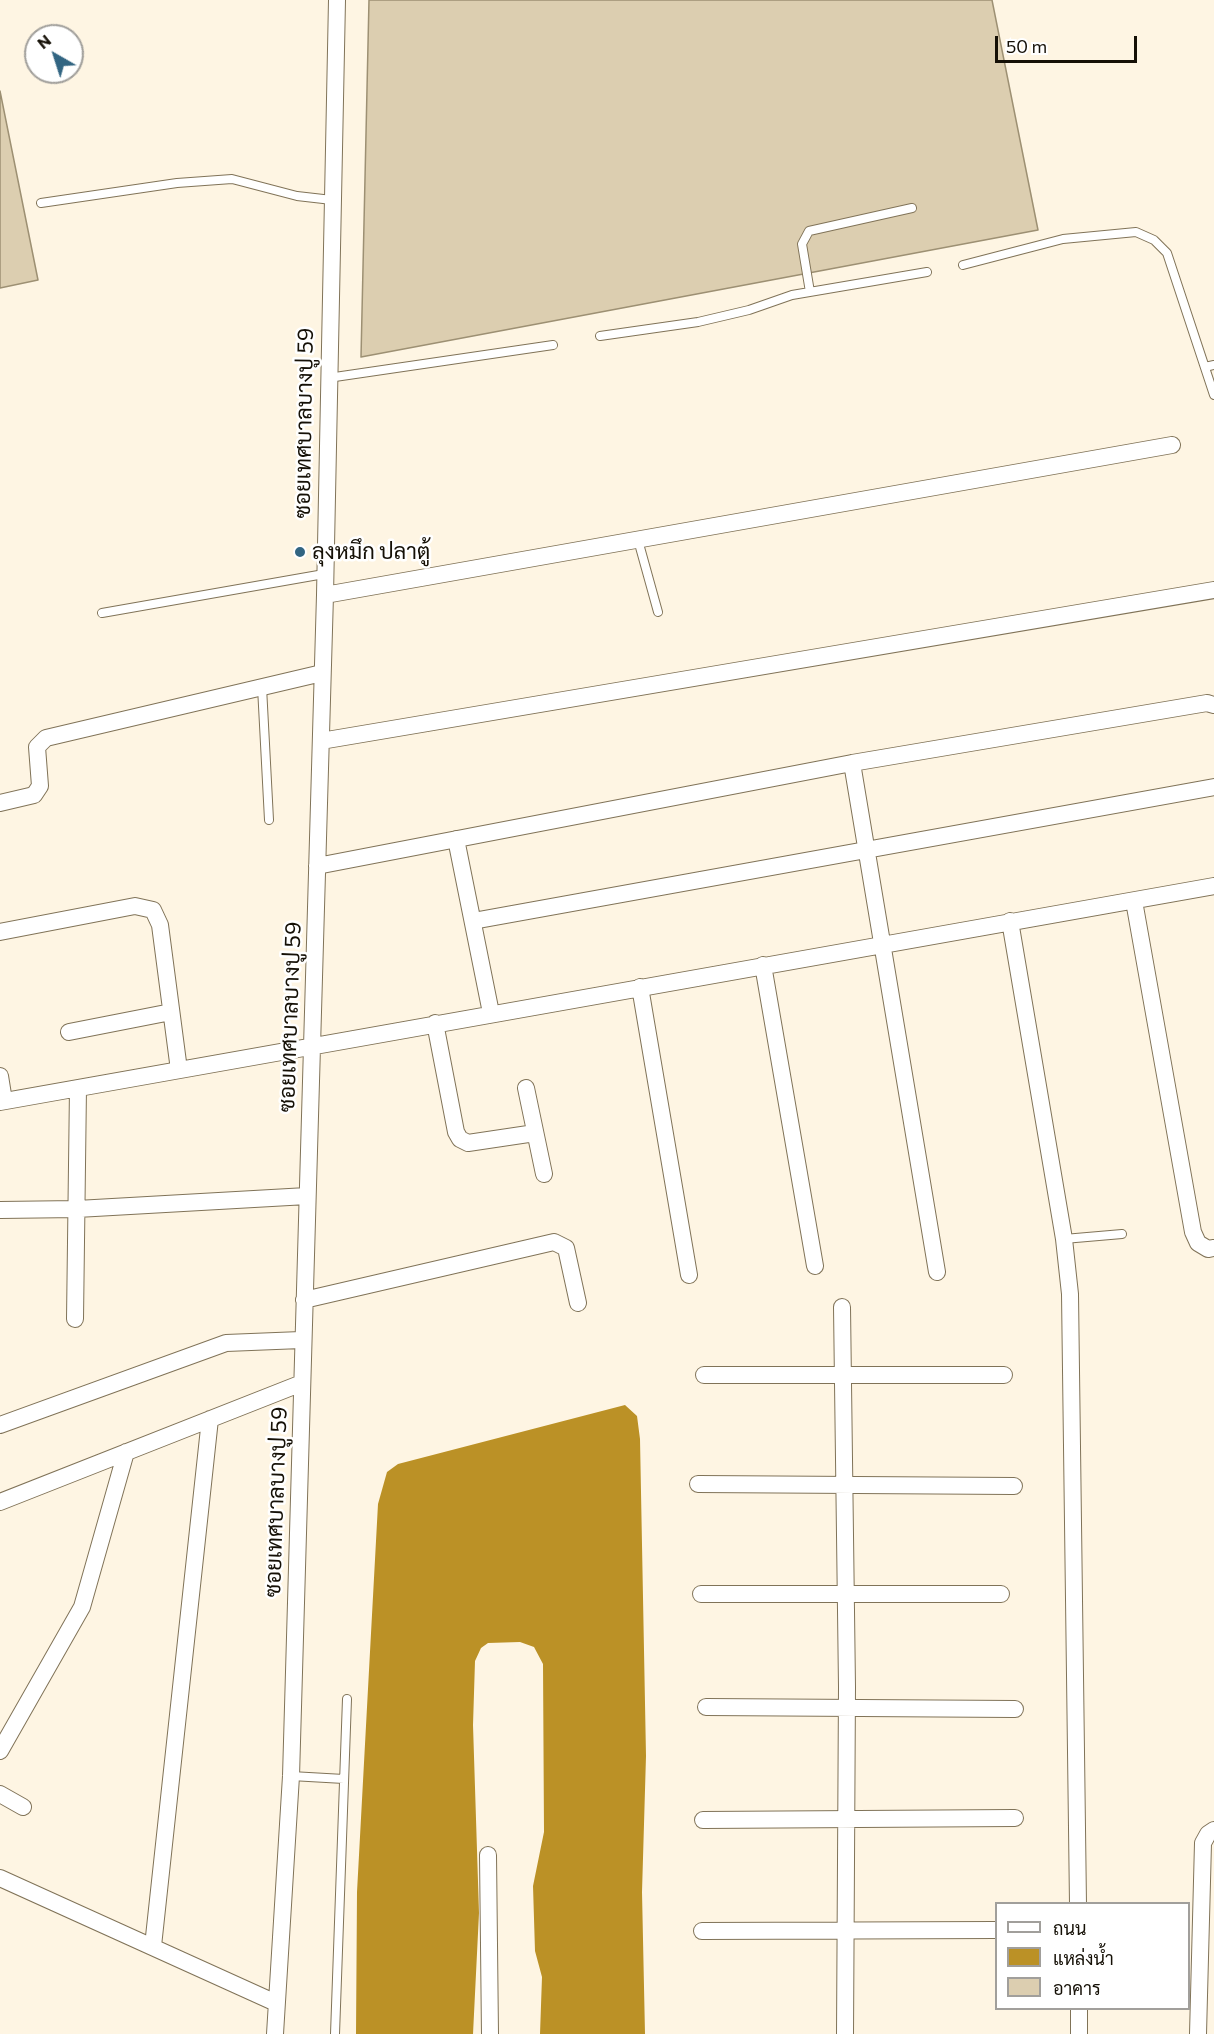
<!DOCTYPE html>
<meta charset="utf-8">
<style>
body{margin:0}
#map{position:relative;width:1214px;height:2034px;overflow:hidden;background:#fef5e3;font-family:Commissioner,Sarabun,sans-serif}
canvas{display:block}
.legend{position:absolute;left:995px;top:1902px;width:195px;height:108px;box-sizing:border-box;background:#fff;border:2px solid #a19f9b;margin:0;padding:8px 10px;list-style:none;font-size:18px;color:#151006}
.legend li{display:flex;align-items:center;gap:12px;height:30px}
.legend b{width:30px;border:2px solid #a19f9b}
.north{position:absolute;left:24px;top:24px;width:60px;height:60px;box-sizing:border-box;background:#fff;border:2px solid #a19f9b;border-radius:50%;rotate:321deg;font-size:16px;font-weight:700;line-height:24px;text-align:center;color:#151006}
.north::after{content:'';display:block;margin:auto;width:21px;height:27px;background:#326582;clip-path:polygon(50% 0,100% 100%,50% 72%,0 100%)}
.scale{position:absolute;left:995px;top:36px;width:142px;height:27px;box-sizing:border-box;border:3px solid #151006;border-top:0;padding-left:8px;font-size:18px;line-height:21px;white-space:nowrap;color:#151006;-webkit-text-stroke:4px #fff;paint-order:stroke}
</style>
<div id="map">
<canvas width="1214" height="2034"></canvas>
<ul class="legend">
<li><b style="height:8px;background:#fff"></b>ถนน</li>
<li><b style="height:16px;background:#bb9126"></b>แหล่งน้ำ</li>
<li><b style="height:16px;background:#dcceb0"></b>อาคาร</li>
</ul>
<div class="north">N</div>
<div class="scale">50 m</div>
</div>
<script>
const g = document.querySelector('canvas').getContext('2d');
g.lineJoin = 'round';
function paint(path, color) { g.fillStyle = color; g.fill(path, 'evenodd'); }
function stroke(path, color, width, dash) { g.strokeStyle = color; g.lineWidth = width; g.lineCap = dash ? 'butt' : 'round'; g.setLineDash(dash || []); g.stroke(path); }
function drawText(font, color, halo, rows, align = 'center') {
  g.font = font + ' Commissioner,Sarabun,sans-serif'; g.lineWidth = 5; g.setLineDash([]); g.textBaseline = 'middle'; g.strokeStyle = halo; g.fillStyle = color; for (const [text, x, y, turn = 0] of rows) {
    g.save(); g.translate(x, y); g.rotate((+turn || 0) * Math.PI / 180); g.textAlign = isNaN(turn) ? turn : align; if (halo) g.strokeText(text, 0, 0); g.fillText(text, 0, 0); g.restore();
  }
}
paint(new Path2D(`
 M625 1405 637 1416 640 1439 646 1756 642 1892 645 2034H540L542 1977 535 1951 533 1886 544 1832 543 1664 534 1647 520 1642 488 1643 481 1648 475 1661 473 1725 479 1913 473 2034H356L357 1892 378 1504 387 1472 398 1464Z`), '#bb9126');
const building = new Path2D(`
 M369 0H992L1038 230 361 357Z
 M0 91 38 280 0 288Z`);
paint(building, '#dcceb0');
stroke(building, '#9d9073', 1.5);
const lane = new Path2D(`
 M41 203 177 183 232 179 297 196 332 200
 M963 265 1063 239 1136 232 1154 240 1167 253 1214 395
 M810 292 802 244 809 231 912 208
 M600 336 698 322 749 310 792 295 927 272
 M1205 367 1214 365
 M328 378 553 345
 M638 540 658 612
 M102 613 324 574
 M262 687 269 820
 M1064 1239 1122 1234
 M291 1776 344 1779
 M335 2034 347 1699`);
const street = new Path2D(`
 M325 595 1172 445
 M321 741 1214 590
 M852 763 937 1272
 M0 803 34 795 40 786 37 747 46 738 322 673
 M456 839 491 1013
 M317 866 852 763 1207 703 1214 705
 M1134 901 1193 1232 1198 1243 1208 1249 1214 1248
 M473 921 1214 787
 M1010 921 1064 1239 1070 1294 1078 1904
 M0 932 135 906 153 910 160 925 179 1070
 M763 965 815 1266
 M640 987 689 1275
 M435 1023 456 1132 460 1139 468 1143 535 1133
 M69 1032 171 1012
 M0 1076 4 1101
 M526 1088 544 1174
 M0 1102 1214 886
 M0 1210 77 1209 307 1196
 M304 1300 554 1242 566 1248 578 1303
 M842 1307 847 1687 845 2034
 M75 1319 78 1088
 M704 1375H1004
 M0 1425 226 1343 301 1340
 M698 1484 1014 1486
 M0 1502 302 1383
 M701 1594H1001
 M706 1707 1015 1709
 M0 1751 82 1607 126 1452
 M0 1794 23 1807
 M703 1820 1015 1818
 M488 1855 490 2034
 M0 1878 276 2003
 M702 1931 996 1930
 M153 1946 210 1419
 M1079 2008V2034
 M275 2034 291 1776 325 595 337 0
 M1198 2034 1203 1843 1208 1834 1214 1830`);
stroke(lane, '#807358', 10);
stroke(street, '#807358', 18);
stroke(lane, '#fff', 8);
stroke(street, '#fff', 16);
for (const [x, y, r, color] of [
 [300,552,6,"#326582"]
]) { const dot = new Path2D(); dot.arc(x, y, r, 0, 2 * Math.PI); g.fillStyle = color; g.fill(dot); stroke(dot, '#fff', 2); }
drawText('22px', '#151006', '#fff', [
 ["ซอยเทศบาลบางปู 59",304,423,-89],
 ["ซอยเทศบาลบางปู 59",290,1017,-88],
 ["ซอยเทศบาลบางปู 59",276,1502,-88]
]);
drawText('22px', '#151006', '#fff', [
 ["ลุงหมึก ปลาตู้",312,552]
], 'left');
</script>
